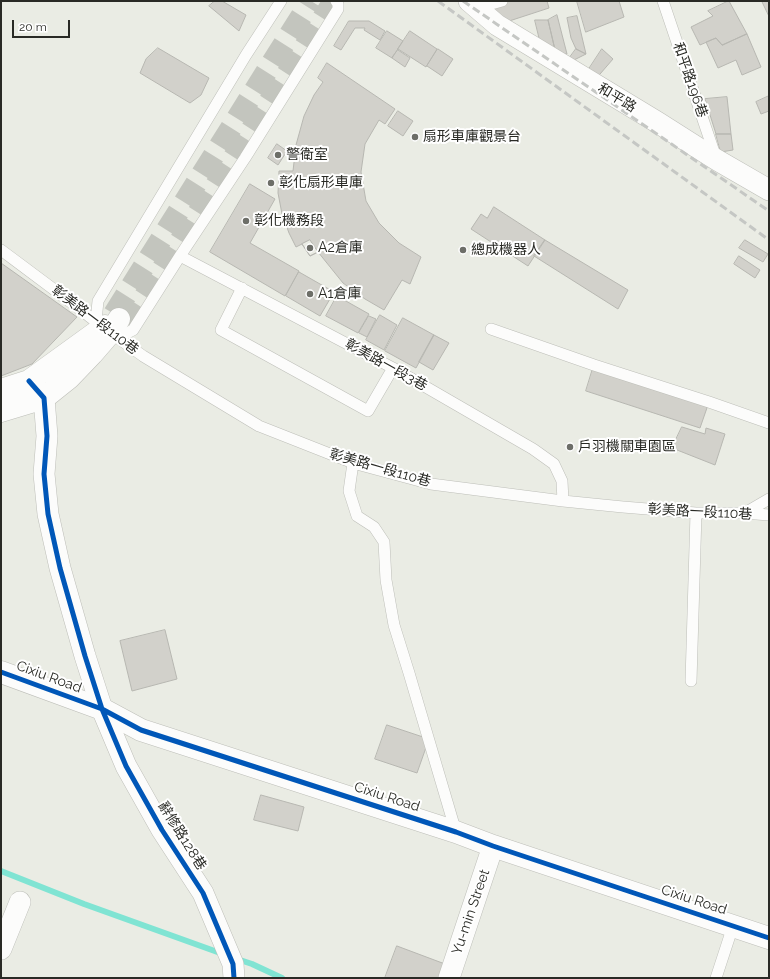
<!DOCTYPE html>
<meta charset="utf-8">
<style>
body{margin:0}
#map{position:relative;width:770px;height:979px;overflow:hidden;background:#eaece4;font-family:Raleway,sans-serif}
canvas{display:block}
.frame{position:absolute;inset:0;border:2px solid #292a25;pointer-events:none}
.scale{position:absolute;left:12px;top:20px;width:58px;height:18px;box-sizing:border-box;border:2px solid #292a25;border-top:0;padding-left:5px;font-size:12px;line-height:14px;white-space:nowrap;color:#292a25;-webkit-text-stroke:3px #fff;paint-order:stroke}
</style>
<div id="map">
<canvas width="770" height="979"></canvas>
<div class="frame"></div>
<div class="scale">20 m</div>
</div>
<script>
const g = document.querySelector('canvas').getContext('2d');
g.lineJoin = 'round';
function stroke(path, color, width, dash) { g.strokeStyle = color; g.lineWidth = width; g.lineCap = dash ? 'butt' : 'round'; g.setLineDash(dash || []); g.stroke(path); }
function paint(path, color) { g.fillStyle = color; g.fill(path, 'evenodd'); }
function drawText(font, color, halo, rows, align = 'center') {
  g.font = font + ' Raleway,"Noto Sans TC",sans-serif'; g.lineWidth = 4; g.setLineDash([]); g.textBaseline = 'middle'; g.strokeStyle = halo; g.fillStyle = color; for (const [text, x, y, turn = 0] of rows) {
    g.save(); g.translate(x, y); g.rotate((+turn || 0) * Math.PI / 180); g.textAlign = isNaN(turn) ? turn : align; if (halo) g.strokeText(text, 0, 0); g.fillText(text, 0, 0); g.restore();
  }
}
stroke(new Path2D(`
 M1 871 84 904 223 954
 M237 959 252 964 282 978`), '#80e4d3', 6);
const building = new Path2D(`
 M215 1H222L246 15 239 31 209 6Z
 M493 1H547L549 8 497 25Z
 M577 1H619L624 17 586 32Z
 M729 1 747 34 722 45 716 38 700 45 691 27 713 16 708 11Z
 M762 1H769V16Z
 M557 15 567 54H556L548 20Z
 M577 16 586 54 576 49 571 38 567 18Z
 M535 20H548L556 54 544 53 539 38Z
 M349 21H369L385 31 380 40 364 30 365 28H355L341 50 334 46Z
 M387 31 403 41 392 58 376 48Z
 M410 31 437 49 426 67 398 49Z
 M747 34 761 67 742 75 736 60 718 68 706 42 716 38 722 45Z
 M158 48 209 78 201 95 190 103 140 73 146 59Z
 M438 49 453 59 442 76 427 66Z
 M576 49 586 54 564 65Z
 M602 49 613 59 594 81 585 75Z
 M398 50 410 58 405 67 392 58Z
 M327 63 395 109 385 124 379 120 365 144 361 172 366 201 379 223 399 243 421 257 410 284 402 280 384 310 365 299 343 283 318 252 310 256 302 244 296 247 289 233 282 214 278 193 279 171H293L296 145 304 116 314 95 323 82 318 78Z
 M769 96V111L761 114 756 102Z
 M727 97 731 134H716L705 99Z
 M398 111 413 121 403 136 388 126Z
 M716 134H731L733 150 721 152Z
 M277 144 287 151 278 165 268 158Z
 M250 184 275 199 250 243 299 271 285 296 210 252Z
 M494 207 545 240 528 266 471 229 481 214 487 218Z
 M310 240 318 252 310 256 302 244Z
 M545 240 628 290 618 309 534 256Z
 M745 240 768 254 763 262 739 248Z
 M739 256 760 270 755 278 734 264Z
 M1 263 77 317 32 364 1 376Z
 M299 272 334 292 320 316 286 296Z
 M337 296 369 314 358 333 326 316Z
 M380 315 397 325 384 350 366 340Z
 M369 316 376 319 367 337 359 333Z
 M403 318 434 335 416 368 385 351Z
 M434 335 449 343 433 370 419 362Z
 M594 365 709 402 700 428 586 391Z
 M682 427 705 434 706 428 725 434 715 465 672 448Z
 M165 630 177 679 132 691 120 641Z
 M387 725 429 739 417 773 375 759Z
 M261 795 304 807 298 831 254 820Z
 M397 946 445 964 440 978H385Z`);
paint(building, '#d2d1cb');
stroke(building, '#b7b7b1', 1);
stroke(new Path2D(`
 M114 314 311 1
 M127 324 334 1`), '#c3c5be', 22, [22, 11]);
const lane = new Path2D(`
 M663 1 716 158
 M477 8 502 1
 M1 250 76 306 104 328 143 356 259 426 353 463 431 484 563 501 623 507 696 513H744L769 515
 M180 256 393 368 533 449 554 464 562 481 563 501
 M242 288 221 330 368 411 393 368
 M96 321 98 301 246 55 281 1
 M491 329 594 365 709 402 769 423
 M117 338 133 330 180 256 245 158 338 9V4L336 1
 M353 463 349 491 357 516 374 527 384 542 386 580 394 625 409 673 456 832
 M745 513 769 499
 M691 681 696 513
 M716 978 733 926`);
const street = new Path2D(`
 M469 1 497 25 657 122 717 160 769 190
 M33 385 44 398 47 436 44 474 48 514 60 568 85 656 102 709 126 766 162 830 203 893 233 964 234 978
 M1 949 20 902
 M449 978 493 846`);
const secondary = new Path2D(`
 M1 390 29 381 105 326
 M1 411 44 398 69 378 92 354 111 332 119 319
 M1 672 102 709 141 730 456 832 493 846 769 938`);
stroke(lane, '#bdbeb8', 12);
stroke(street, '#bdbeb8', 22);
stroke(secondary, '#bdbeb8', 23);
stroke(lane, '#fcfcfb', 11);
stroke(street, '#fcfcfb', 21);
stroke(secondary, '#fcfcfb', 22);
stroke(new Path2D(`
 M438 1 769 240
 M463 1 769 211`), '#c5c7c4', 3, [8, 4]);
stroke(new Path2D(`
 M29 381 44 398 47 436 44 474 48 514 60 568 85 656 102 709 126 766 162 830 203 893 233 964 234 978
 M1 672 102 709 141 730 456 832 493 846 769 938`), '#0057b8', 5);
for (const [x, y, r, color] of [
 [415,137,4,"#6d6e68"],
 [278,155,4,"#6d6e68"],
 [271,183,4,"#6d6e68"],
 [246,221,4,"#6d6e68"],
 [310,248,4,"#6d6e68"],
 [463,250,4,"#6d6e68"],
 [310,294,4,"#6d6e68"],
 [570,447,4,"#6d6e68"]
]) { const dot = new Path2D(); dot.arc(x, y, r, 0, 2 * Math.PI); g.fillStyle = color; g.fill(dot); stroke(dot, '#fff', 1.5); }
drawText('14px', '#292a25', '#fff', [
 ["和平路196巷",690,80,71],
 ["和平路",617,98,31],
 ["彰美路一段110巷",95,320,37],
 ["彰美路一段3巷",386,365,29],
 ["彰美路一段110巷",380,468,16],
 ["彰美路一段110巷",700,512,3],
 ["Cixiu Road",49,677,20],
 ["Cixiu Road",387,797,18],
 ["辭修路128巷",182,836,58],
 ["Cixiu Road",694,900,18],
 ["Yu-min Street",471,912,-71]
]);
drawText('14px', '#292a25', '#fff', [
 ["扇形車庫觀景台",423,137],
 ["警衛室",286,155],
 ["彰化扇形車庫",279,183],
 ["彰化機務段",254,221],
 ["A2倉庫",318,248],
 ["總成機器人",471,250],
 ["A1倉庫",318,294],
 ["戶羽機關車園區",578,447]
], 'left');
</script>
